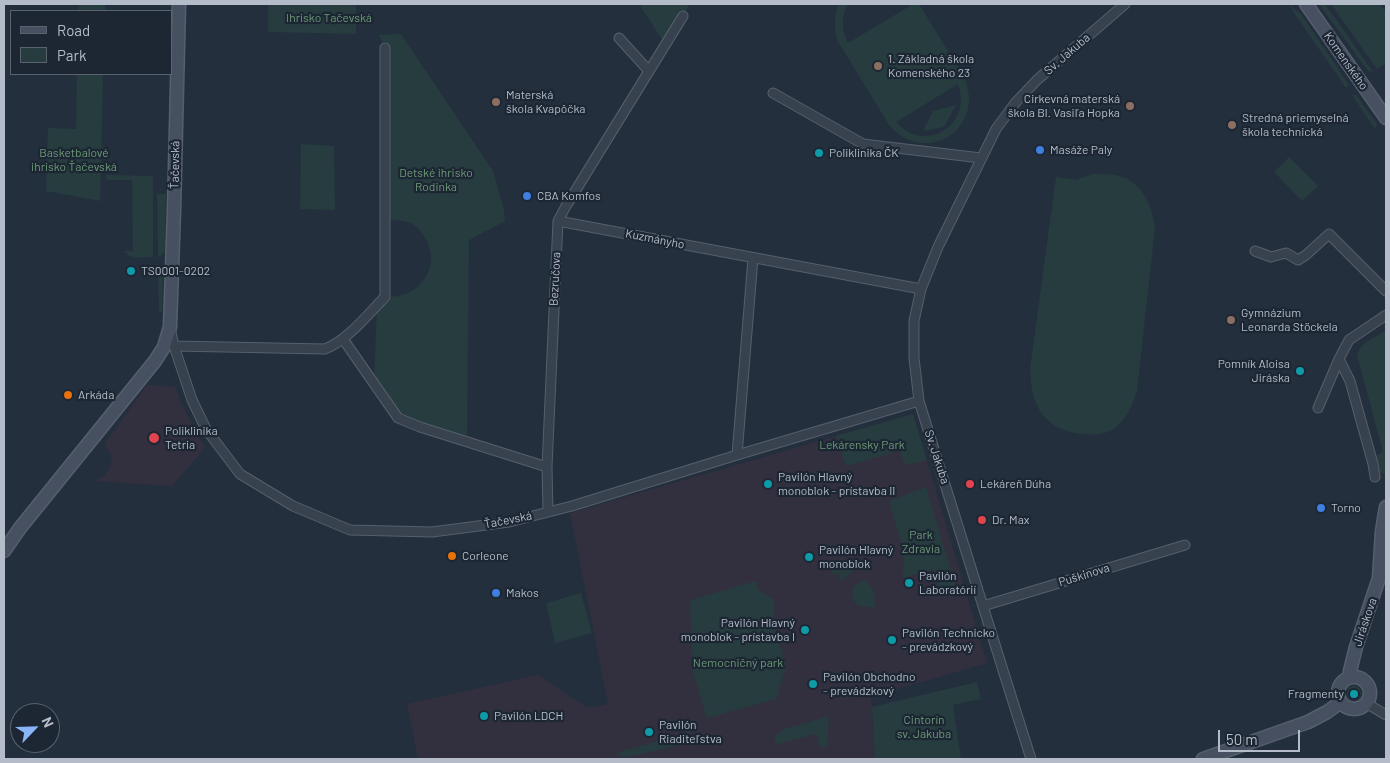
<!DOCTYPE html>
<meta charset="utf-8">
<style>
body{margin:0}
#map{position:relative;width:1390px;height:763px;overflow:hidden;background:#242f3e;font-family:Barlow,sans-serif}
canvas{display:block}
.frame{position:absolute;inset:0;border:5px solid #b4bcc9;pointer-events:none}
.legend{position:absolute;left:10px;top:10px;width:162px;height:65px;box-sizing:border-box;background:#1d2633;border:1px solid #59626f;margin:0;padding:6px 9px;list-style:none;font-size:15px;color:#b4bcc9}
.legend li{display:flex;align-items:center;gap:10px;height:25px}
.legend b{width:25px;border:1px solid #59626f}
.north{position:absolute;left:10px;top:703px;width:50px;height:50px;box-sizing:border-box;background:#1d2633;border:1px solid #59626f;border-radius:50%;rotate:66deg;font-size:14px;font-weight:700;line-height:20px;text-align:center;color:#b4bcc9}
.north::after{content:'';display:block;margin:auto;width:18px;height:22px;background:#8ab4f8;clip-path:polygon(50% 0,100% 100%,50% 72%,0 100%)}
.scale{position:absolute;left:1218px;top:730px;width:82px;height:22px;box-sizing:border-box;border:2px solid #b4bcc9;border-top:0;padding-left:6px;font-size:15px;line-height:18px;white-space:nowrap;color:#b4bcc9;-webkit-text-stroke:4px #1d2633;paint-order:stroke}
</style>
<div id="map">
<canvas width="1390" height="763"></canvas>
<div class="frame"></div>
<ul class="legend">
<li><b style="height:6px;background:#465061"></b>Road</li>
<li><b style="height:14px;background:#263c3f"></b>Park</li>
</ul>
<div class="north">N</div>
<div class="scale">50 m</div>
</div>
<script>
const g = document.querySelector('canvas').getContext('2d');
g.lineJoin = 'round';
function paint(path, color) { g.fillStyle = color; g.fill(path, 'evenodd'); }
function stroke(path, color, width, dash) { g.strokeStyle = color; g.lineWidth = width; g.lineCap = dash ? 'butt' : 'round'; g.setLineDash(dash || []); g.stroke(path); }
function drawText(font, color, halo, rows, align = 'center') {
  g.font = font + ' Barlow,sans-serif'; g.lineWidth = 4.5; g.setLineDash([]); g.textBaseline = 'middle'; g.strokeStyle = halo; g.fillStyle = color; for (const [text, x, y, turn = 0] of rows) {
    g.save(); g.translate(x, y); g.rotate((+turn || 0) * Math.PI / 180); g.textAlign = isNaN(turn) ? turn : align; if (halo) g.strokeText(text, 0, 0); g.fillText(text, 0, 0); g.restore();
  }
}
paint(new Path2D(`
 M147 385 175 387 181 403 205 448 172 486 95 481 104 476 109 469 112 461 111 454 106 447V442Z
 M913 414 987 663 871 697 875 759H418L407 704 538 675 588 708 608 704 570 513Z`), '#32303f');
paint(new Path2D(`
 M79 4H105V11H79Z
 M268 4H356V34L268 32Z
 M639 4H690L665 44Z
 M839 4H848C841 17 841 30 848 43L910 6 909 4H919L965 79C985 130 925 167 889 125L837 40C834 27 834 16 839 4ZM958 84C973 125 925 155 896 122Z
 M1288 4 1301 14 1349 85 1346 88Z
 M1319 4H1325L1373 72 1368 71Z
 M1331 4H1380L1386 12V63L1377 69Z
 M401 34 493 171 504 210 505 221 469 240 467 442 398 418 374 383 377 305 385 297C393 297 401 296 408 293 429 283 438 258 425 238 421 231 416 225 408 222 401 220 393 220 385 220V48L379 35Z
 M77 74H103L100 201 46 191 48 128 76 129Z
 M1352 95H1356L1377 124 1375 129Z
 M956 105 944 127 923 131 933 111Z
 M301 144 334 146 335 210 300 209Z
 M1289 157 1318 186 1302 201 1274 172Z
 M1093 174C1103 174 1115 173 1125 178 1145 187 1152 208 1155 228L1137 391C1132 406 1126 421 1112 430 1103 435 1092 435 1082 434 1043 430 1031 405 1030 369L1056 177 1076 180Z
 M106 175 153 176V257C143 257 130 260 124 251H133L132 180H107Z
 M157 194H166L165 251 162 255 158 257Z
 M158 266 161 268 163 272 162 312H159Z
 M1386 330V469L1385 474C1376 472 1376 465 1374 457L1383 452 1357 355C1360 343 1376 337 1386 330Z
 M913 414 927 460 916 463 904 464 899 445 891 447 892 453 846 466 836 436Z
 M926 487 955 585 940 589 934 569 903 578 904 554 889 501Z
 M844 558 847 566 863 562 841 581 838 573 832 574 829 563Z
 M864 580C873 584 876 597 875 607 870 607 863 607 858 605 852 602 851 593 854 587 856 584 861 582 864 580Z
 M756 581 759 591 774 599V626L786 666 776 699 707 718 693 672 690 600Z
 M581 593 592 633 555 643 546 603Z
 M977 682 981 699 953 705 961 759H875L872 707Z
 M1347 693a7 7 0 1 1 14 0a7 7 0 1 1-14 0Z
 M829 716 827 746 820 748 816 734 778 744 776 743 774 738 780 732 785 729Z
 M690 723 691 732 681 745 623 758 619 755 618 752 686 734 684 724Z`), '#263c3f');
const street = new Path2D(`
 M619 38 649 71
 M773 93 863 144 981 158
 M558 221 921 289
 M1255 251 1271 257 1286 253 1298 260 1306 255 1329 234 1386 291
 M170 328 174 346 192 400 206 429 240 474 293 506 350 530 432 532 509 522 572 506 737 455 919 401
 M343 339 398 418 420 427 547 467
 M174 346 325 349C347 341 368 314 385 297V48
 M1318 408 1339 359
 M737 455 753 258
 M1375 477 1373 464 1350 381 1339 359 1349 340 1386 315
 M548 511 547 467 558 221 566 206 683 16
 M983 606 1185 545
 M1366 703 1386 715
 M1031 759 1002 667 919 401 914 358V321L921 289 938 247 996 129 1016 102 1037 80 1125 4`);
const secondary = new Path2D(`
 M1306 4 1386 118
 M4 551 20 528 155 361 164 347 170 327 174 210 179 4
 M1354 677 1350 671 1356 647 1379 578 1382 532 1386 507
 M1338 693a16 16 0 1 1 32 0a16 16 0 1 1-32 0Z
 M1203 759 1308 722 1327 712 1341 702`);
stroke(street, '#565f6c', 11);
stroke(secondary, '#565f6c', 15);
stroke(street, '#38414e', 9);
stroke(secondary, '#465061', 12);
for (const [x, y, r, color] of [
 [878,66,5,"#8d6e63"],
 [496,102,5,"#8d6e63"],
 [1130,106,5,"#8d6e63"],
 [1232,125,5,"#8d6e63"],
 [1040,150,5,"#3f7fe0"],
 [819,153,5,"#0f9aa8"],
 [527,196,5,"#3f7fe0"],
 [131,271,5,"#0f9aa8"],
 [1231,320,5,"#8d6e63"],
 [1300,371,5,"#0f9aa8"],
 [68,395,5,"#e8710a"],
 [154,438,6,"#e0444e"],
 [768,484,5,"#0f9aa8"],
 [970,484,5,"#e0444e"],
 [1321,508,5,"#3f7fe0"],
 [982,520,5,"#e0444e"],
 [452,556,5,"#e8710a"],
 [809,557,5,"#0f9aa8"],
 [909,583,5,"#0f9aa8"],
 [496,593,5,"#3f7fe0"],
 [805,630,5,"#0f9aa8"],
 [892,640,5,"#0f9aa8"],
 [813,684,5,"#0f9aa8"],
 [1354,694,5,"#0f9aa8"],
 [484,716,5,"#0f9aa8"],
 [649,732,5,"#0f9aa8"]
]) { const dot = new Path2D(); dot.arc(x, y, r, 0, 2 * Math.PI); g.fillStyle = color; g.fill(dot); stroke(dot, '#1d2633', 2); }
drawText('12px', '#6b9a76', '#1d2633', [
 ["Ihrisko Tačevská",329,18],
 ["Basketbalové",74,153],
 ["ihrisko Ťačevská",74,167],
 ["Detské ihrisko",436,173],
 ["Rodinka",436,187],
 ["Lekárensky Park",862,445],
 ["Park",921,535],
 ["Zdravia",921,549],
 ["Nemocničný park",738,663],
 ["Cintorín",924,720],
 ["sv. Jakuba",924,734]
]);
drawText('12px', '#b4bcc9', '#1d2633', [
 ["Sv. Jakuba",1067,54,-41],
 ["Komenského",1346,61,55],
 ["Ťačevská",175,165,-89],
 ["Kuzmányho",655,239,11],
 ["Bezručova",555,279,-87],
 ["Sv. Jakuba",937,457,72],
 ["Ťačevská",508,520,-11],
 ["Puškinova",1084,575,-17],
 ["Jiráskova",1365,622,-71]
]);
drawText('12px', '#b4bcc9', '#1d2633', [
 ["1. Základná škola",888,59],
 ["Komenského 23",888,73],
 ["Materská",506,95],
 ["škola Kvapôčka",506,109],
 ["Cirkevná materská",1120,99,"right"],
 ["škola Bl. Vasiľa Hopka",1120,113,"right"],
 ["Stredná priemyselná",1242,118],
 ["škola technická",1242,132],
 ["Masáže Paly",1050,150],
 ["Poliklinika ČK",829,153],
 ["CBA Komfos",537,196],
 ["TS0001-0202",141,271],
 ["Gymnázium",1241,313],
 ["Leonarda Stöckela",1241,327],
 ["Pomník Aloisa",1290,364,"right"],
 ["Jiráska",1290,378,"right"],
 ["Arkáda",78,395],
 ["Poliklinika",165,431],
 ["Tetria",165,445],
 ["Pavilón Hlavný",778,477],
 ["monoblok - prístavba II",778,491],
 ["Lekáreň Dúha",980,484],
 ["Torno",1331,508],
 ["Dr. Max",992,520],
 ["Pavilón Hlavný",819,550],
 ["monoblok",819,564],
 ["Corleone",462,556],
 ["Pavilón",919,576],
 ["Laboratórií",919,590],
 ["Makos",506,593],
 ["Pavilón Hlavný",795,623,"right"],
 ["monoblok - prístavba I",795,637,"right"],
 ["Pavilón Technicko",902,633],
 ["- prevádzkový",902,647],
 ["Pavilón Obchodno",823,677],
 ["- prevádzkový",823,691],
 ["Fragmenty",1344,694,"right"],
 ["Pavilón LDCH",494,716],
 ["Pavilón",659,725],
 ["Riaditeľstva",659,739]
], 'left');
</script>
